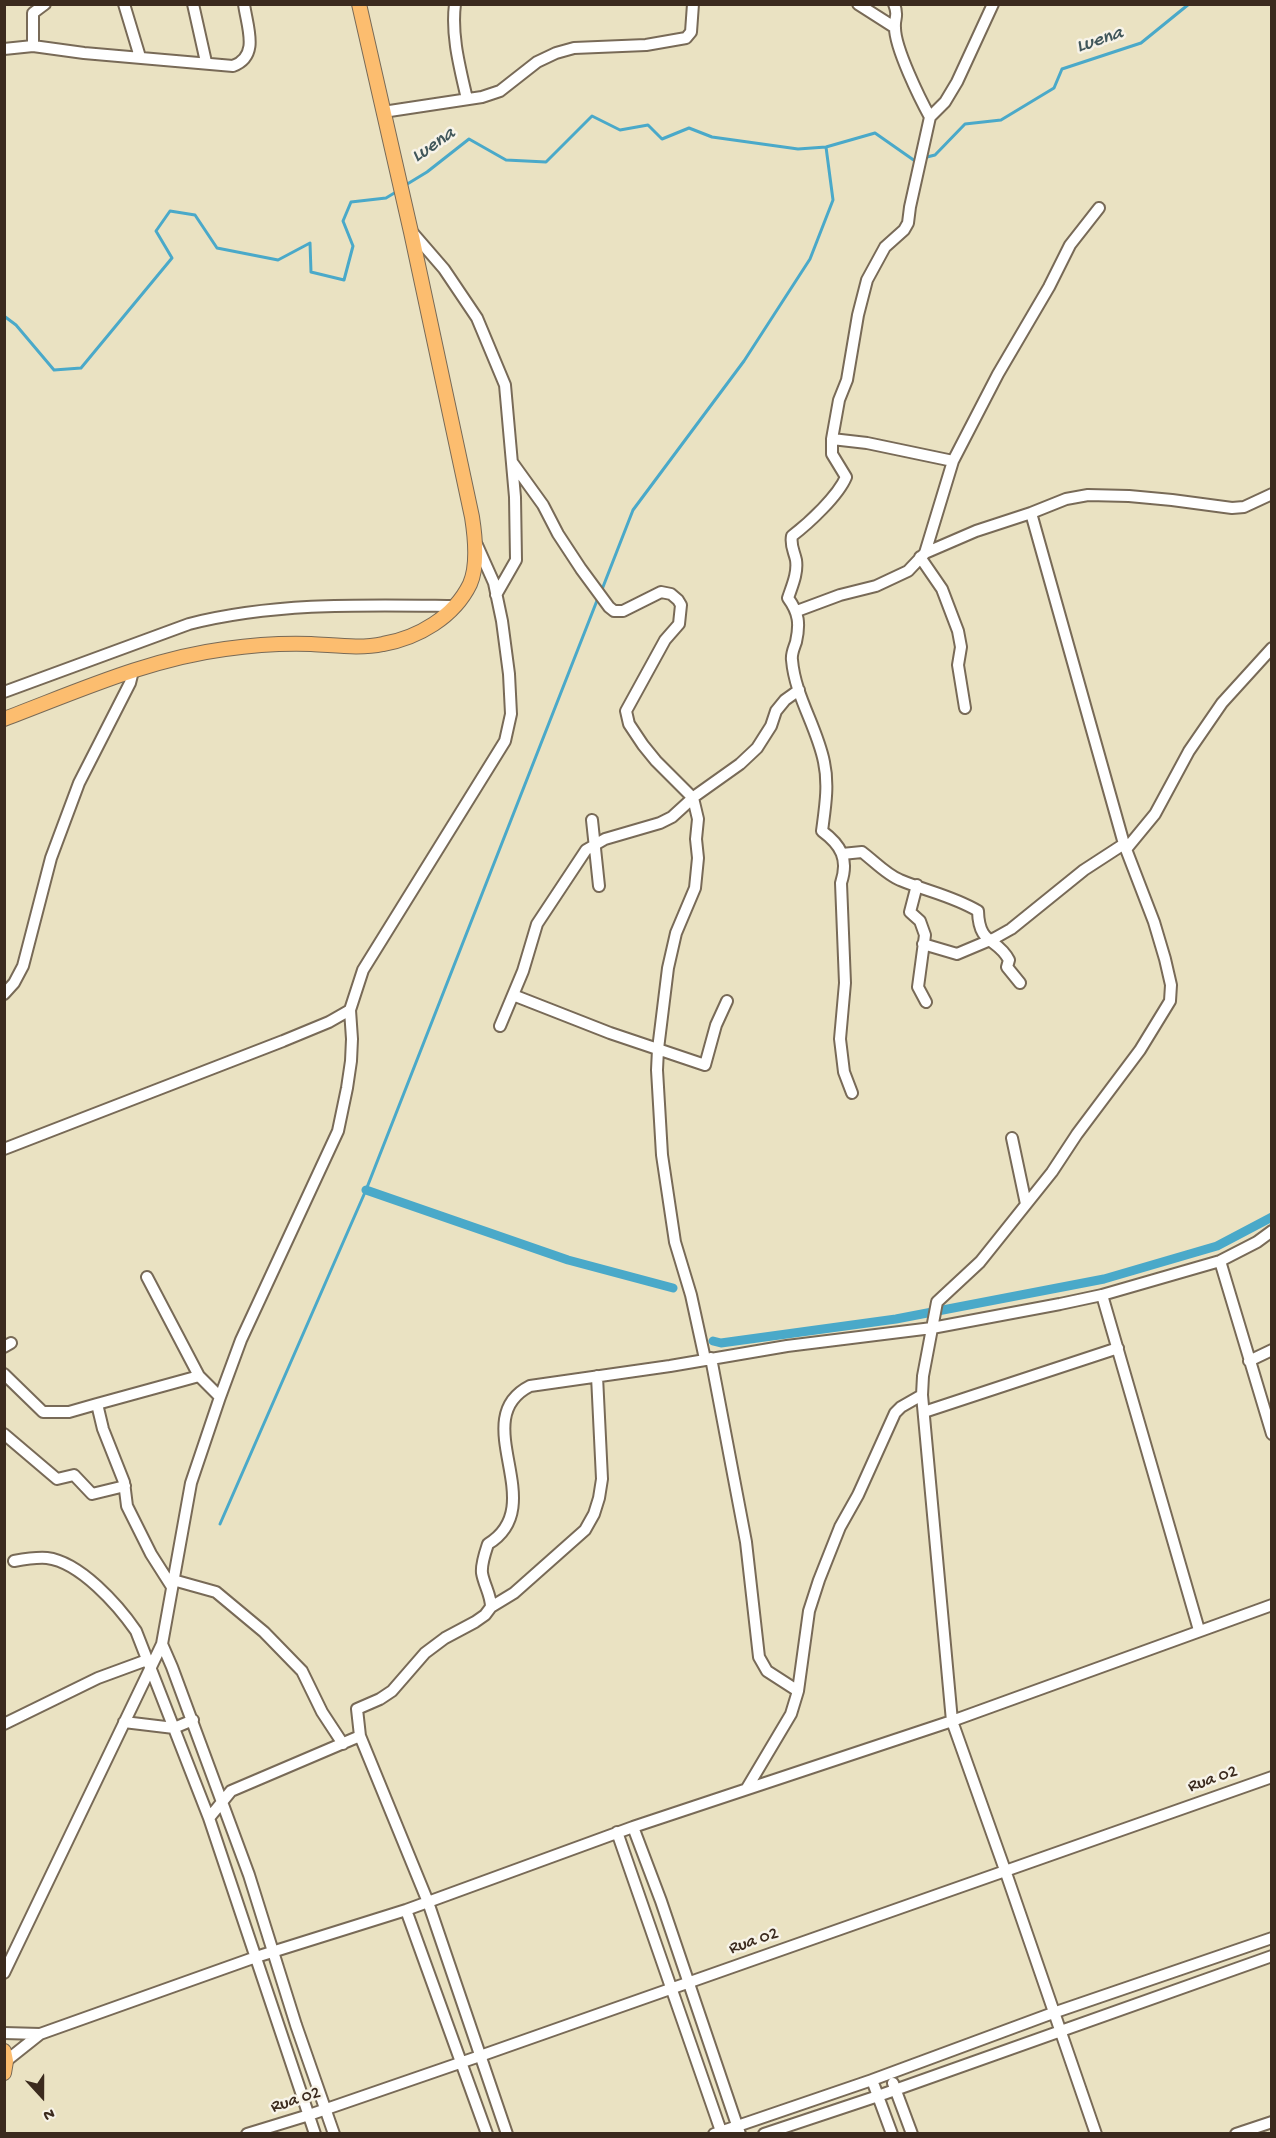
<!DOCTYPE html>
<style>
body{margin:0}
#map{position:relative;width:1276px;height:2138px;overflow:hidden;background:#eae2c2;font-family:"Gochi Hand",sans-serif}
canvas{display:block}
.frame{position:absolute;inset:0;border:6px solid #3b2a1e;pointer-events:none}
.north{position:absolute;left:12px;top:2066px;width:60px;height:60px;-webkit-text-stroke:4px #f7f3e8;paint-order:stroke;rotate:159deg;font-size:16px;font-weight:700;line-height:24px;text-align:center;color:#3b2a1e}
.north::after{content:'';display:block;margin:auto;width:21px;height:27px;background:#3b2a1e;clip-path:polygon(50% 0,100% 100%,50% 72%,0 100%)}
</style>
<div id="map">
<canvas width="1276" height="2138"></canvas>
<div class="frame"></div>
<div class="north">N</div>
</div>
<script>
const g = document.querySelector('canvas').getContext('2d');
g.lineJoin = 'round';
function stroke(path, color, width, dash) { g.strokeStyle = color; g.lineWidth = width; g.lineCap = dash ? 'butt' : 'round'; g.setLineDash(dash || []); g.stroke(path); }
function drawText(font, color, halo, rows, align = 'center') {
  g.font = font + ' "Gochi Hand",sans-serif'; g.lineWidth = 5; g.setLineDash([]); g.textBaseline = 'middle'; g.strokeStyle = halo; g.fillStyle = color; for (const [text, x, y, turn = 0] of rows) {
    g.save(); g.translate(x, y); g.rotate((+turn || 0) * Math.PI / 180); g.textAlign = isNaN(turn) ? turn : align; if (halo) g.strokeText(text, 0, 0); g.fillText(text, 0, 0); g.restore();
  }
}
stroke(new Path2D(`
 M923 158 935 155 965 124 1001 120 1054 88 1062 69 1141 43 1189 4
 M404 186 427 172 469 139 506 160 546 162 592 116 620 130 648 125 662 139 689 128 712 137 798 149 826 147 875 133 915 161 917 160
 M4 316 16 325 54 370 81 368 172 258 156 231 170 211 195 215 217 248 278 260 310 243 311 272 344 280 353 246 343 221 351 202 386 198 396 192
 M601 592 633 510 744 361 810 259 833 200 826 147
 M220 1524 366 1190 598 598`), '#4aa9c9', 3);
stroke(new Path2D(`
 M366 1190 568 1260 673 1288
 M713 1341 721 1343 896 1319 1104 1279 1217 1246 1272 1217`), '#4aa9c9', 9);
const minor = new Path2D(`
 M124 4 140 57
 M193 4 206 62
 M455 4C451 36 460 68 467 99
 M858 4 894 27
 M894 4C899 17 894 17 895 28 895 48 920 99 930 117
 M33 46V13L45 4
 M4 49 33 46 84 53 233 66C260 56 247 27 244 4
 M383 112 482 97 500 91 537 62 556 53 574 48 646 45 686 38 691 32 693 4
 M412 232 444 269 477 318 505 385 515 497 516 560 496 595
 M832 439 867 443 953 461
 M512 462 543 505 558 534 581 569 609 607 614 611H623L661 592 671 594 678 600 681 605 679 624 665 640 626 711 629 724 643 745 656 761 693 798 698 819 696 839 698 858 695 888 676 933 668 968 658 1049 657 1070 662 1155 675 1242 691 1295 705 1359
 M1031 513 1124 844 1154 922 1165 959 1171 985 1170 1001 1140 1050 1077 1134 1052 1172 980 1262 937 1302 923 1376 922 1395 952 1721 1005 1870 1096 2134
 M925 553 953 461 998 374 1049 287 1070 245 1099 208
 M920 557 942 589 958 631 961 647 958 665 965 708
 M797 611 840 595 876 586 908 571 925 553 976 531 1031 513 1066 499 1088 495 1129 496 1172 500 1232 508 1244 507 1272 494
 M4 692 189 624C276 602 366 605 455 606
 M592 820 599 886
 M1127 848 1155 814 1189 751 1222 703 1272 648
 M842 854 862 852C874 861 887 875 900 880 926 891 953 896 978 911 979 946 997 937 1009 960L1007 967 1020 983
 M917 885 910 912 920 921 925 935 918 987 926 1002
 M923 944 957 954 995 938 1011 929 1084 870 1124 844
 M4 994 14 983 23 966 51 858 79 783 130 683 133 671
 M513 995 610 1033 705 1065 716 1025 727 1001
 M500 1026 523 971 537 924 586 850 605 839 660 823 672 817 695 796 740 764 757 748 771 726 776 711 785 700 799 690
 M852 1093 844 1072 840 1039 845 983 841 883C849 859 841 845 822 831 825 808 829 785 824 762 817 727 795 696 792 660 791 654 794 648 796 642 800 624 799 613 788 598 792 586 798 573 796 560 794 551 790 545 792 536 809 523 838 496 846 477L832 454V439L839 400 847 380 858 315 867 280 885 247 904 230 908 223 910 207 930 117 945 102 957 82 993 4
 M1012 1138 1026 1204
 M4 1149 283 1041 329 1022 350 1010
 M1220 1261 1272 1434
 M147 1277 199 1376 220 1397
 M1102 1295 1199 1630
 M4 1347 11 1343
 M711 1358 746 1542 759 1657 767 1671 798 1691 791 1714 747 1788
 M1249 1361 1272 1350
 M4 1374 43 1412H69L97 1404 103 1429 124 1482 127 1506 151 1554 172 1587
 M97 1404 199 1376
 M924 1412 1118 1348
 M4 1434 57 1479 74 1475 92 1494 125 1486
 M14 1561C25 1559 36 1557 47 1558 80 1562 118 1605 136 1631L209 1818 315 2134
 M173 1580 216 1592 264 1632 302 1671 322 1712 343 1744
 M491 1607C491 1595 484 1585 482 1573 481 1564 485 1553 488 1544 552 1505 465 1419 530 1386L670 1366 787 1346 932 1328 1060 1304 1102 1295 1220 1261 1257 1242 1272 1231
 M162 1644 172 1667 249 1875 296 2025 334 2134
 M798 1691 809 1611 819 1580 840 1527 858 1495 895 1413 901 1407 922 1395
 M124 1722 174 1728 193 1720
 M4 1724 98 1678 147 1660
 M209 1818 231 1791 360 1736
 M633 1827 661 1901 740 2134
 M617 1832 722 2134
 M406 1910 487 2134
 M4 1973 162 1644 191 1483 220 1397 241 1340 338 1131 347 1088 351 1061 352 1039 350 1010 363 970 505 741 511 714 509 674 502 621 494 583 477 545
 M4 2033 40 2034
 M6 2061 40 2034 256 1957 406 1910 633 1827 952 1721 1272 1605
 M872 2080 892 2134
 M893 2083 912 2134
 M247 2134 309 2115 480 2056 1272 1777
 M507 2134 428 1902 360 1736 357 1709 380 1699 392 1691 425 1653 445 1638 475 1622 485 1615 491 1607 514 1593 585 1530 594 1514 599 1498 602 1479 597 1376
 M714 2134 872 2080 1053 2013 1272 1938
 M764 2134 878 2096 1272 1956
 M1236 2134 1272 2122`);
const major = new Path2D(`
 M4 719C76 692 148 659 225 649 253 645 282 643 311 644 334 645 360 649 383 644 418 638 454 617 470 584 478 566 475 536 472 517L411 232 359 4
 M4 2051 6 2061 4 2073`);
stroke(minor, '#786a57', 14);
stroke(major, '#786a57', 16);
stroke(minor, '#fff', 10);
stroke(major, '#fcbd6f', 14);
drawText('18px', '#3b2a1e', '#f7f3e8', [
 ["Rua 02",1213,1780,-19],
 ["Rua 02",754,1942,-19],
 ["Rua 02",296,2101,-18]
]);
drawText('italic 20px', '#40565a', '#f7f3e8', [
 ["Luena",1100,41,-18],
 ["Luena",434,146,-34]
]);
</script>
